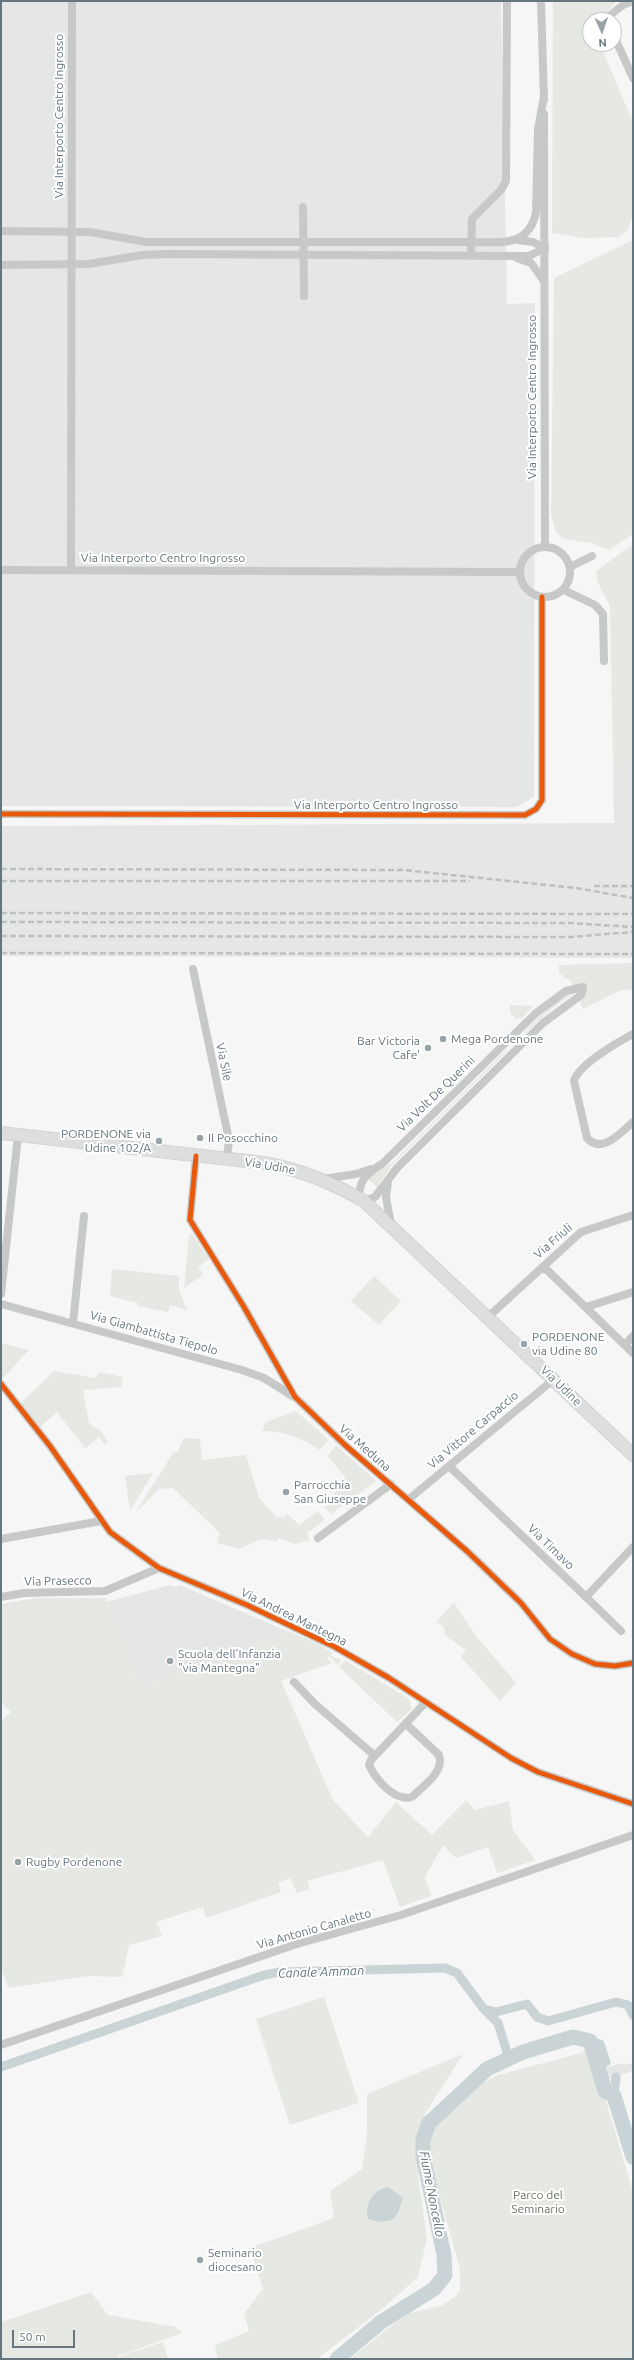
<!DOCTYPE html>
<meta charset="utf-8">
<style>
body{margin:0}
#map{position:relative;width:634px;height:2360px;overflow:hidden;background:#f6f6f6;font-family:Ubuntu,sans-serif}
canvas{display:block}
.frame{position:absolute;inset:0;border:2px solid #65767e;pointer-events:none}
.north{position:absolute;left:582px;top:12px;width:40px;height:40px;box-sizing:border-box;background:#fff;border:1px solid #c1c8cb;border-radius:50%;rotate:177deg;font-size:11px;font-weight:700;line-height:16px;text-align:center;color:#65767e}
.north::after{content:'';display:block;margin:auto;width:14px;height:18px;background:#98a3a8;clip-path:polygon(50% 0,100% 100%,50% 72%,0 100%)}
.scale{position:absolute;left:12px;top:2330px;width:63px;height:18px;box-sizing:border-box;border:2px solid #65767e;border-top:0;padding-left:5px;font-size:12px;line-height:14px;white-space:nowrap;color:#65767e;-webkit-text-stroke:3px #fff;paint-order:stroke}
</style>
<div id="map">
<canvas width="634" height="2360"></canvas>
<div class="frame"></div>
<div class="north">N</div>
<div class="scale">50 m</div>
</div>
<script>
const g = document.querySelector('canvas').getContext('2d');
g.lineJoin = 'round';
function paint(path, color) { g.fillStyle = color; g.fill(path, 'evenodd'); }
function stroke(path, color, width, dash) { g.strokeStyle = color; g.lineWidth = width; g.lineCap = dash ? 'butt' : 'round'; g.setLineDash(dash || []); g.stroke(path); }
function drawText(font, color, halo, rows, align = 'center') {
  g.font = font + ' Ubuntu,sans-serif'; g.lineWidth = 4; g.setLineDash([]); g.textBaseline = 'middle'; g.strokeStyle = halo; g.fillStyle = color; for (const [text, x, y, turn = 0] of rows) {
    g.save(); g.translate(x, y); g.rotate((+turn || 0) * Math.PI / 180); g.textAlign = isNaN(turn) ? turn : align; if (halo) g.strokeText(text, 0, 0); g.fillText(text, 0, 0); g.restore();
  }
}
paint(new Path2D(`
 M1 1H501L507 304 535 303 534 797 516 807 1 806Z
 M613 764 633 765V958L1 956V826L614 823Z
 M170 1585 174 1587 180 1585 282 1629 280 1634 140 1688 106 1602Z
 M617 1999 627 2000 633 2004V2025L629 2011 620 2005 547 2025 535 2019 530 2011 536 2009 543 2017 549 2018Z
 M622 2063 623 2065 633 2063V2071L607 2080 604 2068Z`), '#e5e7e6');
paint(new Path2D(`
 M553 1H617L600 20H590V44H600L633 122V213L628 230 619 237 583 238 552 233Z
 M633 240V534L609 550 591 543 563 539 556 532 551 515 554 278Z
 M633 544V765L613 764 610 606 597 581 596 571Z
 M633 963V989L619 991 583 1009 571 982 559 973V965Z
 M573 993 574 994C555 1004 540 1019 525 1033L524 1032C539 1017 554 1002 573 993Z
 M509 1005 533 1006 522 1018 516 1019 511 1014Z
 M506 1050 507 1051 391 1166 377 1187 367 1178 392 1163Z
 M191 1233 209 1259 198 1267 203 1275 184 1288 189 1236Z
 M112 1269 179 1276V1290L187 1310 170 1305 168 1312 138 1306V1303L110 1296Z
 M374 1276 401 1301 379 1325 351 1301Z
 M1 1343 29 1350 2 1379 1 1377Z
 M54 1371 96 1378 99 1372 123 1377 121 1387 83 1390 89 1423 103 1433 108 1444 105 1445 99 1437 85 1448 57 1412 40 1427 21 1403Z
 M296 1411 329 1440 320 1450C301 1438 285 1431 262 1431L266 1422Z
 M184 1438 200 1439 202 1460 246 1455 259 1498 277 1517 285 1516 287 1513 299 1525 318 1511 325 1520 307 1533 310 1540 295 1544 278 1538 277 1542 260 1539 240 1549 217 1543 220 1533 173 1488 159 1489 135 1513 173 1453 178 1451Z
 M336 1445 376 1481 331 1514 325 1508 345 1477 328 1456Z
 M153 1473 130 1511 125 1476Z
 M35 1598H106L140 1688 280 1634 282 1629 320 1644 333 1654 331 1656 342 1660 337 1665 329 1656 327 1658 332 1663 281 1681 333 1800 368 1837 396 1802 432 1835 466 1800 475 1810 509 1801 513 1830 535 1860 497 1873 488 1847 456 1858 443 1845 425 1877 431 1896 400 1907 383 1860 307 1881 310 1889 297 1893 290 1878 278 1883 281 1892 206 1918 203 1907 156 1922 162 1936 129 1945 122 1977 89 1976 8 1988 1 1967V1721L11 1712 1 1702V1604Z
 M454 1603 477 1637 516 1683 500 1701 461 1657 466 1650 446 1636 443 1626 436 1622Z
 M345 1660 409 1699 412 1709 397 1722 339 1667Z
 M324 1997 359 2103 290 2125 256 2019Z
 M588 2051 592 2054 633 2192V2359H350L392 2325 409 2313 441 2306 456 2296 460 2290V2269L429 2159 427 2143 432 2128 447 2111 477 2086 495 2076Z
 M463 2054 425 2114 418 2176 427 2238 418 2277 382 2309 317 2359H218L215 2345 249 2331 244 2314 263 2289 250 2248 334 2218 330 2191 362 2169 367 2132V2094Z
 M91 2292 108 2315 176 2327 182 2333 118 2356 119 2359H1V2322Z
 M163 2342 168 2359H121L120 2356Z`), '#e6e8e3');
paint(new Path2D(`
 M388 2187 403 2198 398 2213 392 2220 379 2222 368 2219C364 2204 373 2190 388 2187Z`), '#cad3d5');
stroke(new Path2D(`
 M484 2009 496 2012 527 2004 537 2017 548 2021 616 2002 628 2005 633 2015
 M590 2041 600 2044 606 2062
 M1 2067 264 1975 280 1972 445 1968 457 1973 483 2008 498 2023 509 2059
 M614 2096 616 2077`), '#cad3d5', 9);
stroke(new Path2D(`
 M337 2359 381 2322 434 2289 445 2275 444 2255 423 2156V2139L429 2123 487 2069 523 2052 573 2037 590 2041 605 2091 614 2096 633 2157`), '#cad3d5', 15);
const secondary = new Path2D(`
 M1 1133 264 1163C302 1170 330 1182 364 1201L633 1455`);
stroke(secondary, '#d2d3d4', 14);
stroke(new Path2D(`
 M541 1 544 100
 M609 20 608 17 623 5 633 1
 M614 36 633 78
 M544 114 545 546
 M303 207 304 296
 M1 231 90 232 146 242H470C499 242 529 248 536 212L538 129 544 96
 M517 240 533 242 545 248
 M471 255 472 219 501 190 506 181 507 1
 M517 258 531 263 544 281
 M1 265 89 264 142 255 167 254 529 256 545 248
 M520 572a25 25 0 1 1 50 0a25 25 0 1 1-50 0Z
 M570 567 592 556
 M71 569 72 1
 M1 570 519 572
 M564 590 595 605 603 614 604 661
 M1 814 525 815 536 809 542 800V597
 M193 969 229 1140 227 1159
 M633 1034C618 1042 578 1065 574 1081L587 1138C602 1155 621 1132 633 1122
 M196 1156 190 1220 244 1307 295 1397 345 1445 468 1552 521 1603 550 1639 572 1654 595 1664 615 1666 633 1663
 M323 1179 356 1174 371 1169
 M388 1181 386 1197 391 1225
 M359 1198C359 1180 367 1173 382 1164L536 1013 566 991 583 987 581 995 543 1023 397 1168 375 1197 364 1201
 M543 1269 547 1270 633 1353
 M1 1294 18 1135
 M1 1304 242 1370 264 1378 294 1397
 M586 1307 633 1292
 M488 1317 581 1232 633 1215
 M73 1323 84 1216
 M625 1345 633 1336
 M1 1384 50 1446 110 1532 159 1568 247 1605 335 1647 389 1678 511 1758 538 1772 633 1804
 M449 1466 586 1597 633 1547
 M409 1499 553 1380
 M318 1538 391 1484
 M1 1539 101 1521
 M1 1597 24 1593 105 1591 159 1568
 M586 1597 621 1631
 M294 1682 315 1704 375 1756
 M406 1724 439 1755C445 1772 423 1786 412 1797 395 1802 376 1780 369 1765L371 1760 426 1702
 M1 2045 297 1944 401 1915 633 1835`), '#c7c9c9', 8);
stroke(secondary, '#dddede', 12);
stroke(new Path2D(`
 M1 869 404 870 576 888 633 898
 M1 881H470
 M594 886H633
 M1 913 633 914
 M1 922 570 923 633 927
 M1 936 570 937 633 932
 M1 953 633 954`), '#bdc0c0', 2.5, [6, 3]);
stroke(new Path2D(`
 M1 814 525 815 536 809 542 800V597
 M196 1156 190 1220 244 1307 295 1397 345 1445 468 1552 521 1603 550 1639 572 1654 595 1664 615 1666 633 1663
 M1 1384 50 1446 110 1532 159 1568 247 1605 335 1647 389 1678 511 1758 538 1772 633 1804`), '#e8590c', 5);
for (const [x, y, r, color] of [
 [443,1039,4,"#98a3a8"],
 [428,1048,4,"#98a3a8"],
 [200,1138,4,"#98a3a8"],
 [159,1141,4,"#98a3a8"],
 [524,1344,4,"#98a3a8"],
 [286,1492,4,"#98a3a8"],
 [170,1661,4,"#98a3a8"],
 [18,1862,4,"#98a3a8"],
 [200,2260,4,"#98a3a8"]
]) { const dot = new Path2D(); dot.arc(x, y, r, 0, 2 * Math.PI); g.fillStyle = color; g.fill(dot); stroke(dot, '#fff', 1.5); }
drawText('12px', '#65767e', '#fff', [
 ["Via Interporto Centro Ingrosso",59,116,-90],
 ["Via Interporto Centro Ingrosso",532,397,-90],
 ["Via Interporto Centro Ingrosso",163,558],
 ["Via Interporto Centro Ingrosso",376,805],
 ["Via Sile",224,1062,78],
 ["Via Volt De Querini",436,1094,-44],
 ["Via Udine",270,1166,10],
 ["Via Friuli",553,1241,-41],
 ["Via Giambattista Tiepolo",154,1333,16],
 ["Via Udine",561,1386,44],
 ["Via Vittore Carpaccio",473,1430,-40],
 ["Via Meduna",365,1448,41],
 ["Via Timavo",551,1547,44],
 ["Via Prasecco",58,1581,-1],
 ["Via Andrea Mantegna",294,1617,26],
 ["Via Antonio Canaletto",314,1929,-16]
]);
drawText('12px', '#65767e', '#fff', [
 ["Mega Pordenone",451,1039],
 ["Bar Victoria",420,1041,"right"],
 ["Cafe'",420,1055,"right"],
 ["PORDENONE via",151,1134,"right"],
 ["Udine 102/A",151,1148,"right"],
 ["Il Posocchino",208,1138],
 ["PORDENONE",532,1337],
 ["via Udine 80",532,1351],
 ["Parrocchia",294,1485],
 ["San Giuseppe",294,1499],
 ["Scuola dell’Infanzia",178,1654],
 ["\"via Mantegna\"",178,1668],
 ["Rugby Pordenone",26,1862],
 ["Seminario",208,2253],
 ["diocesano",208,2267]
], 'left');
drawText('12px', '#697663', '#fff', [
 ["Parco del",538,2195],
 ["Seminario",538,2209]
]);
drawText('italic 13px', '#5f7578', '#fff', [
 ["Canale Amman",321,1972,-2],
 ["Fiume Noncello",432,2194,79]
]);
</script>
